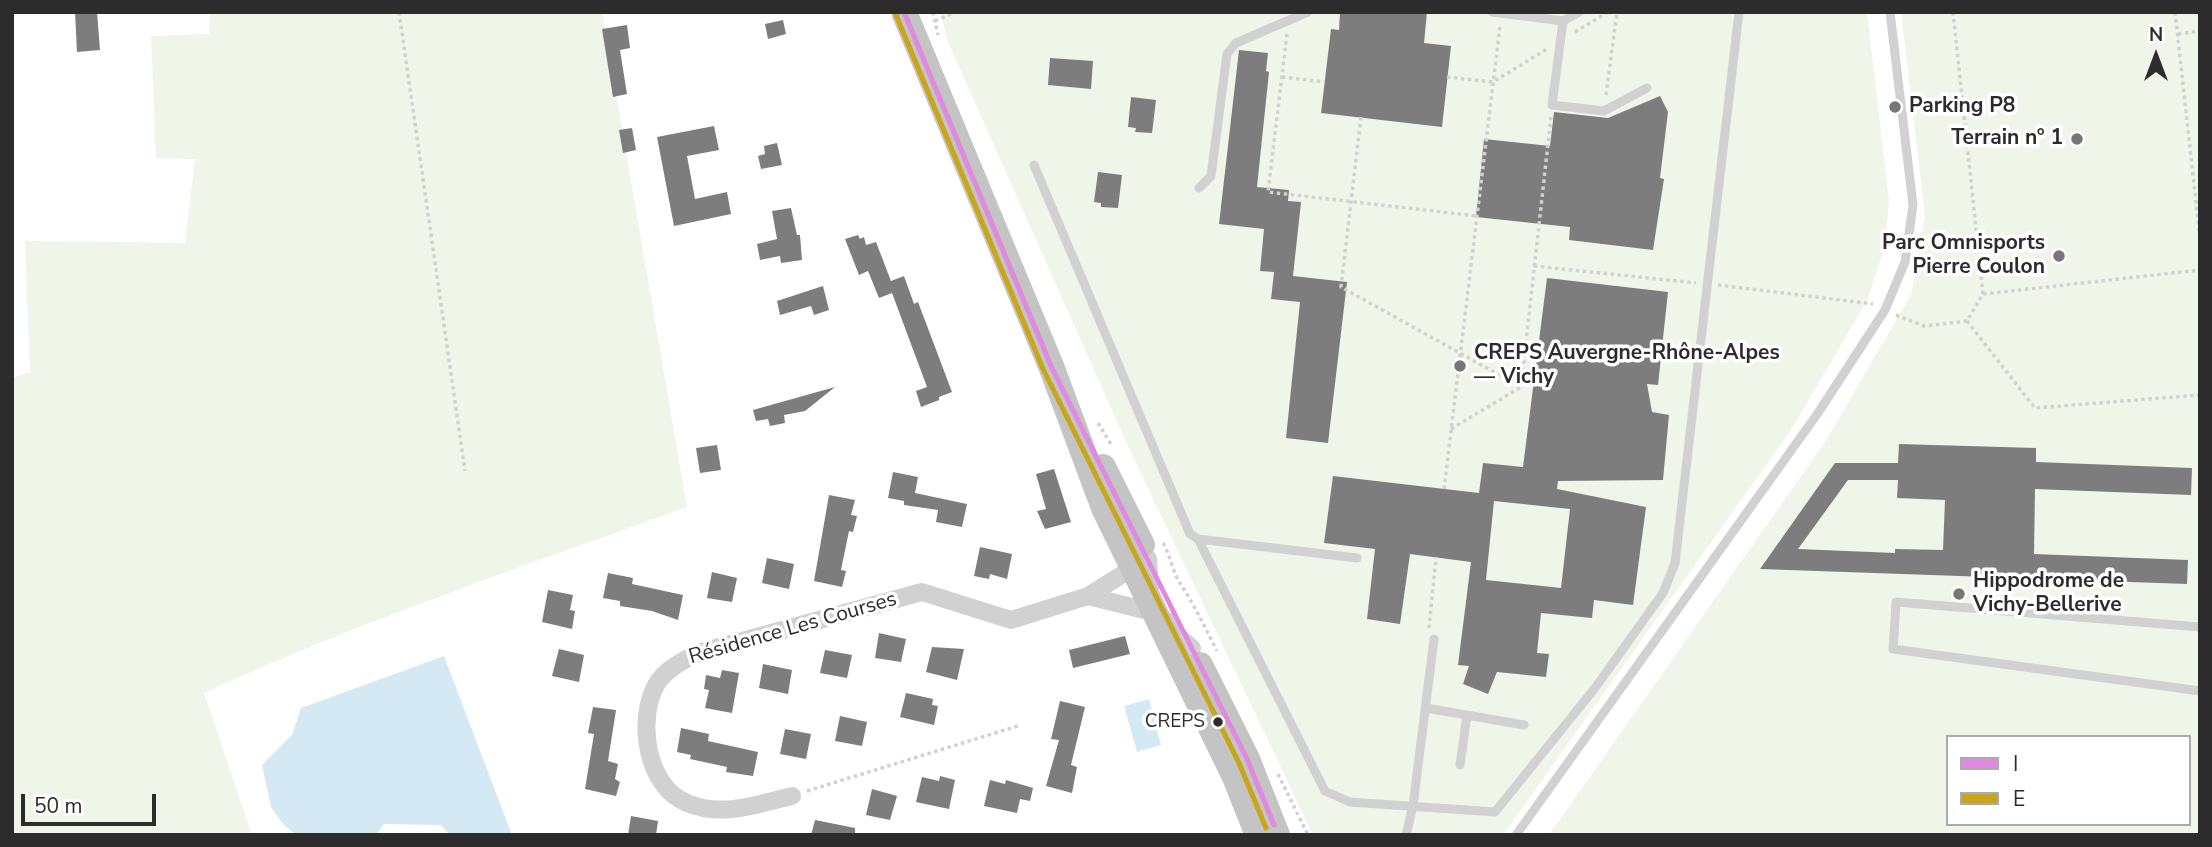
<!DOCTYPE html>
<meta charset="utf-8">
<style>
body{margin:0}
#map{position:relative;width:2212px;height:847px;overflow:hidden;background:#fff;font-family:"Nunito Sans",sans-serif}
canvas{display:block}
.frame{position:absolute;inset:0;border:14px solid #2c2c2c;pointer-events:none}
.legend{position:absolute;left:1946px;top:735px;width:245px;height:91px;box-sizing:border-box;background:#fff;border:2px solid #ababab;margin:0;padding:9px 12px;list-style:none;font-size:21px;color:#2c2c2c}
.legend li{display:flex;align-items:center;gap:14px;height:35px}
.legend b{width:35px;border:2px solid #ababab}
.north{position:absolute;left:2121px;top:21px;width:70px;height:70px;-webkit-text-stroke:5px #fff;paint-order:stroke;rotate:0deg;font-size:19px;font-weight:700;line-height:28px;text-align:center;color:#2c2c2c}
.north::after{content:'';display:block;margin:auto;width:24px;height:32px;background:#2c2c2c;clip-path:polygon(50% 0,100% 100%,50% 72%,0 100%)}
.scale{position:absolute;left:21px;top:794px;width:135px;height:32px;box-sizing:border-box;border:4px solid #2c2c2c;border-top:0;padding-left:9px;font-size:21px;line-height:24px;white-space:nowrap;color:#2c2c2c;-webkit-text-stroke:5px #fff;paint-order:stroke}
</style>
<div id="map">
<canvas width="2212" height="847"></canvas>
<div class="frame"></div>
<ul class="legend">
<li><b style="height:9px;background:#df89df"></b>I</li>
<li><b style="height:9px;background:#caa518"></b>E</li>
</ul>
<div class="north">N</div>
<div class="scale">50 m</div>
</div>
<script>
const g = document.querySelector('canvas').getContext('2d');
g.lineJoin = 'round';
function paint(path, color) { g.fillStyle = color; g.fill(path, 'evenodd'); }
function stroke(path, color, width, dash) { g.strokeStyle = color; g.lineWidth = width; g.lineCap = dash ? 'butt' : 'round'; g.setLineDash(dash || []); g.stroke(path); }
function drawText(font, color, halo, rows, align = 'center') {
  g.font = font + ' "Nunito Sans",sans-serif'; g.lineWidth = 7; g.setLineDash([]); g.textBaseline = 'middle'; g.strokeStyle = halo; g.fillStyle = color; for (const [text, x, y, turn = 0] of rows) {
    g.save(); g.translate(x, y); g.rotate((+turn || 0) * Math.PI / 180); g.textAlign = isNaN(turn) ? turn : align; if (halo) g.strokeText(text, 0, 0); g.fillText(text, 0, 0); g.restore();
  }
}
paint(new Path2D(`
 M217 12H602L687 507C525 566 360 621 204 693L252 835H12V378L30 372 25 241 185 243 195 159 156 158 151 36 209 34 210 13Z
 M940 12H1867L1889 201 1885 246 1867 301 1791 430 1503 835H1313L1128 446 948 42Z
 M1901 12H2200V835H1549L1825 442 1911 295 1925 216ZM1948 737H2189V824H1948Z`), '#f0f5e9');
paint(new Path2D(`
 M444 656 512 835H450L441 825 384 824 376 835H296L283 824 271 807 262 765 292 735 301 708Z
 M1149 699 1161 745 1137 752 1124 706Z`), '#d4e9f3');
paint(new Path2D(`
 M75 12H97L100 50 77 52Z
 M1340 12H1427L1424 43 1451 46 1442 127 1321 113 1331 29 1339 30Z
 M783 20 786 34 768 39 765 24Z
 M627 25 630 48 620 50 627 94 613 97 602 29Z
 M1239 50 1268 53 1266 71 1269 72 1257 187 1289 190 1288 201 1301 202 1293 276 1347 282 1328 443 1286 438 1300 302 1271 299 1274 272 1260 271 1264 229 1219 224Z
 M1050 58 1093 61 1091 89 1048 85Z
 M1660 96 1668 112 1660 178 1664 179 1653 250 1569 240 1570 227 1476 217 1484 139 1550 146 1554 112 1608 118Z
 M1131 97 1156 100 1152 133 1135 132 1136 128 1128 127Z
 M714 126 719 150 687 156 695 199 727 192 731 214 674 226 657 137Z
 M632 128 636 150 623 153 619 130Z
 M777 143 782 165 761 169 758 156 765 154 764 146Z
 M1098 172 1122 175 1118 208 1101 207V203L1094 202Z
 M791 208 797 235H800L802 260 781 263 780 256 760 260 757 244 777 239 772 211Z
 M858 235 860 239 864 237 866 245 876 242 891 281 904 276 914 304 918 302 952 392 939 397V400L921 407 916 391 927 387 892 293 879 298 868 271 859 275 845 239Z
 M1547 278 1668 292 1658 385 1647 384 1652 412 1669 415 1663 480 1558 481 1557 489 1646 507 1633 605 1594 600 1592 618 1541 613 1537 653 1549 654 1546 677 1497 672 1488 694 1463 684 1469 666 1458 665 1471 562 1410 554 1400 624 1367 619 1375 549 1324 543 1333 476 1479 493 1483 463 1523 467ZM1494 501 1570 509 1561 588 1486 580Z
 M823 286 829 310 814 315 811 306 780 315 777 301Z
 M835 387 805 411 784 415 785 423 770 426 768 419 756 421 753 410Z
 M1899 444 2036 448V462L2192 468 2191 495 2035 489 2034 554 2188 560 2187 584 1760 569 1835 463H1898ZM1848 480H1898L1897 498 1945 500 1943 550 1895 549V553L1798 549Z
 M717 445 721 470 700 473 696 448Z
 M1054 469 1071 522 1045 529 1037 511 1046 509 1036 474Z
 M893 472 918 477 915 493 967 504 962 527 936 522 938 510 904 505V501L888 498Z
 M829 495 855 500 851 515 857 516 853 532 849 531 841 570 846 571 842 587 814 581Z
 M980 547 1012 554 1007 579 990 574 989 579 974 576Z
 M767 558 794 564 789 589 762 583Z
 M712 572 737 578 732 602 707 598Z
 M608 573 633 578 632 584 683 595 678 620 652 611 620 606V601L603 598Z
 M548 590 573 595 570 610 575 611 572 629 542 622Z
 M879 633 906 639 901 662 875 658Z
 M1125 636 1130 654 1073 668 1069 650Z
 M932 647 964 649 957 680 926 672Z
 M559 649 584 655 579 682 552 676Z
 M825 650 852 655 847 678 820 673Z
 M763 664 792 670 788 694 759 688Z
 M722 670 739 673 732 713 705 708 709 690 704 689 706 675 720 678Z
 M906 693 933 699 932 705 938 706 934 725 900 717Z
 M1060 701 1085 707 1071 765 1077 767 1072 793 1046 786 1059 740 1051 739Z
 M593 707 616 710 608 761 618 764 615 779 620 782 616 796 585 789 594 734 588 733Z
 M840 716 867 722 862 746 835 741Z
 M681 728 709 734 708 741 758 752 753 776 726 772 727 767 690 759 691 755 677 752Z
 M785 729 811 734 806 759 780 754Z
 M940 776 955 780 949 809 916 802 922 777 939 781Z
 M990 780 1005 784 1006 780 1033 788 1030 801 1020 799 1017 813 984 806Z
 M872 789 897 796 890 820 866 815Z
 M631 816 658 821 656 835H628Z
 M815 820 855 828V835H811Z`), '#7d7d7d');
stroke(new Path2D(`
 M399 12 465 471
 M933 12 938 35
 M1953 12 1983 294
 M2175 12 2200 238
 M935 21 956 12
 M1575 32 1608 12
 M1287 34 1268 192 1477 216
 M2178 34 2200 31
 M1282 77 1325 82
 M1447 77 1493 82 1547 49
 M1606 95 1617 12
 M1361 117 1341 287 1521 387
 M1534 266 1696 283
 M1718 285 1873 304
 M1896 315 1924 326 1967 321 1983 294 2200 270
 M1967 321 2035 408 2200 395
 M1098 423 1112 446
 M1451 429 1521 387 1551 117
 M1444 489 1500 26
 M1163 543C1169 553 1175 577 1180 583 1194 605 1205 627 1217 651
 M1429 628 1436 557
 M1278 774 1308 835
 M807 791 1021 725`), '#d1d1d1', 3.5, [3.5, 3.5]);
stroke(new Path2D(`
 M1492 12 1563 21 1579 12
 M1563 21 1552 105 1604 111 1647 88
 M1034 165 1190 534 1198 539 1357 558
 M1199 188 1211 176 1227 54 1236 43 1308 12
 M1198 539 1325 791 1350 802 1495 812 1595 688 1663 593 1675 563 1739 12
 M2200 627 1896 602 1893 649 2200 691
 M1426 708 1524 725
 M1460 765 1467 715
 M1406 835 1413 806 1434 639
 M1516 835 1818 413 1885 310 1905 262 1913 205 1890 12`), '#d1d1d1', 9);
stroke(new Path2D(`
 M1088 596 1144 610 1151 606 1148 559
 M1170 622 1177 635 1192 648
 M792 796C758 804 722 818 687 803 646 787 637 720 656 685 664 670 684 660 698 653L922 592 1011 620 1088 596 1134 567 1139 572`), '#d1d1d1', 18);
stroke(new Path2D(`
 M904 12 1051 366 1104 508 1235 777 1258 835
 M1103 467 1142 545
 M1200 665 1247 759 1277 835`), '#c4c4c4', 26);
stroke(new Path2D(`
 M904 12 1051 366 1247 759 1274 825`), '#df89df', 5);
stroke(new Path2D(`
 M896 15 1043 369 1239 763 1266 828`), '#caa518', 5);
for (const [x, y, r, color] of [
 [1895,107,7,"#767676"],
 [2077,139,7,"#767676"],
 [2059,256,7,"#767676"],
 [1460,366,7,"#767676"],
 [1959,594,7,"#767676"],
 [1218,722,6,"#2c2c2c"]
]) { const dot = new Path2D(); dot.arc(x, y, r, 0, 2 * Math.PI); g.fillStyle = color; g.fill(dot); stroke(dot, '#fff', 2.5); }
drawText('19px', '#2c2c2c', '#fff', [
 ["CREPS",1205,722]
], 'right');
drawText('bold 21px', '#2c2c2c', '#fff', [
 ["Parking P8",1909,107],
 ["Terrain n° 1",2063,139,"right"],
 ["Parc Omnisports",2045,244,"right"],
 ["Pierre Coulon",2045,268,"right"],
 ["CREPS Auvergne-Rhône-Alpes",1474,354],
 ["— Vichy",1474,378],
 ["Hippodrome de",1973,582],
 ["Vichy-Bellerive",1973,606]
], 'left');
drawText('21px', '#2c2c2c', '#fff', [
 ["Résidence Les Courses",793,629,-16]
]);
</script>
